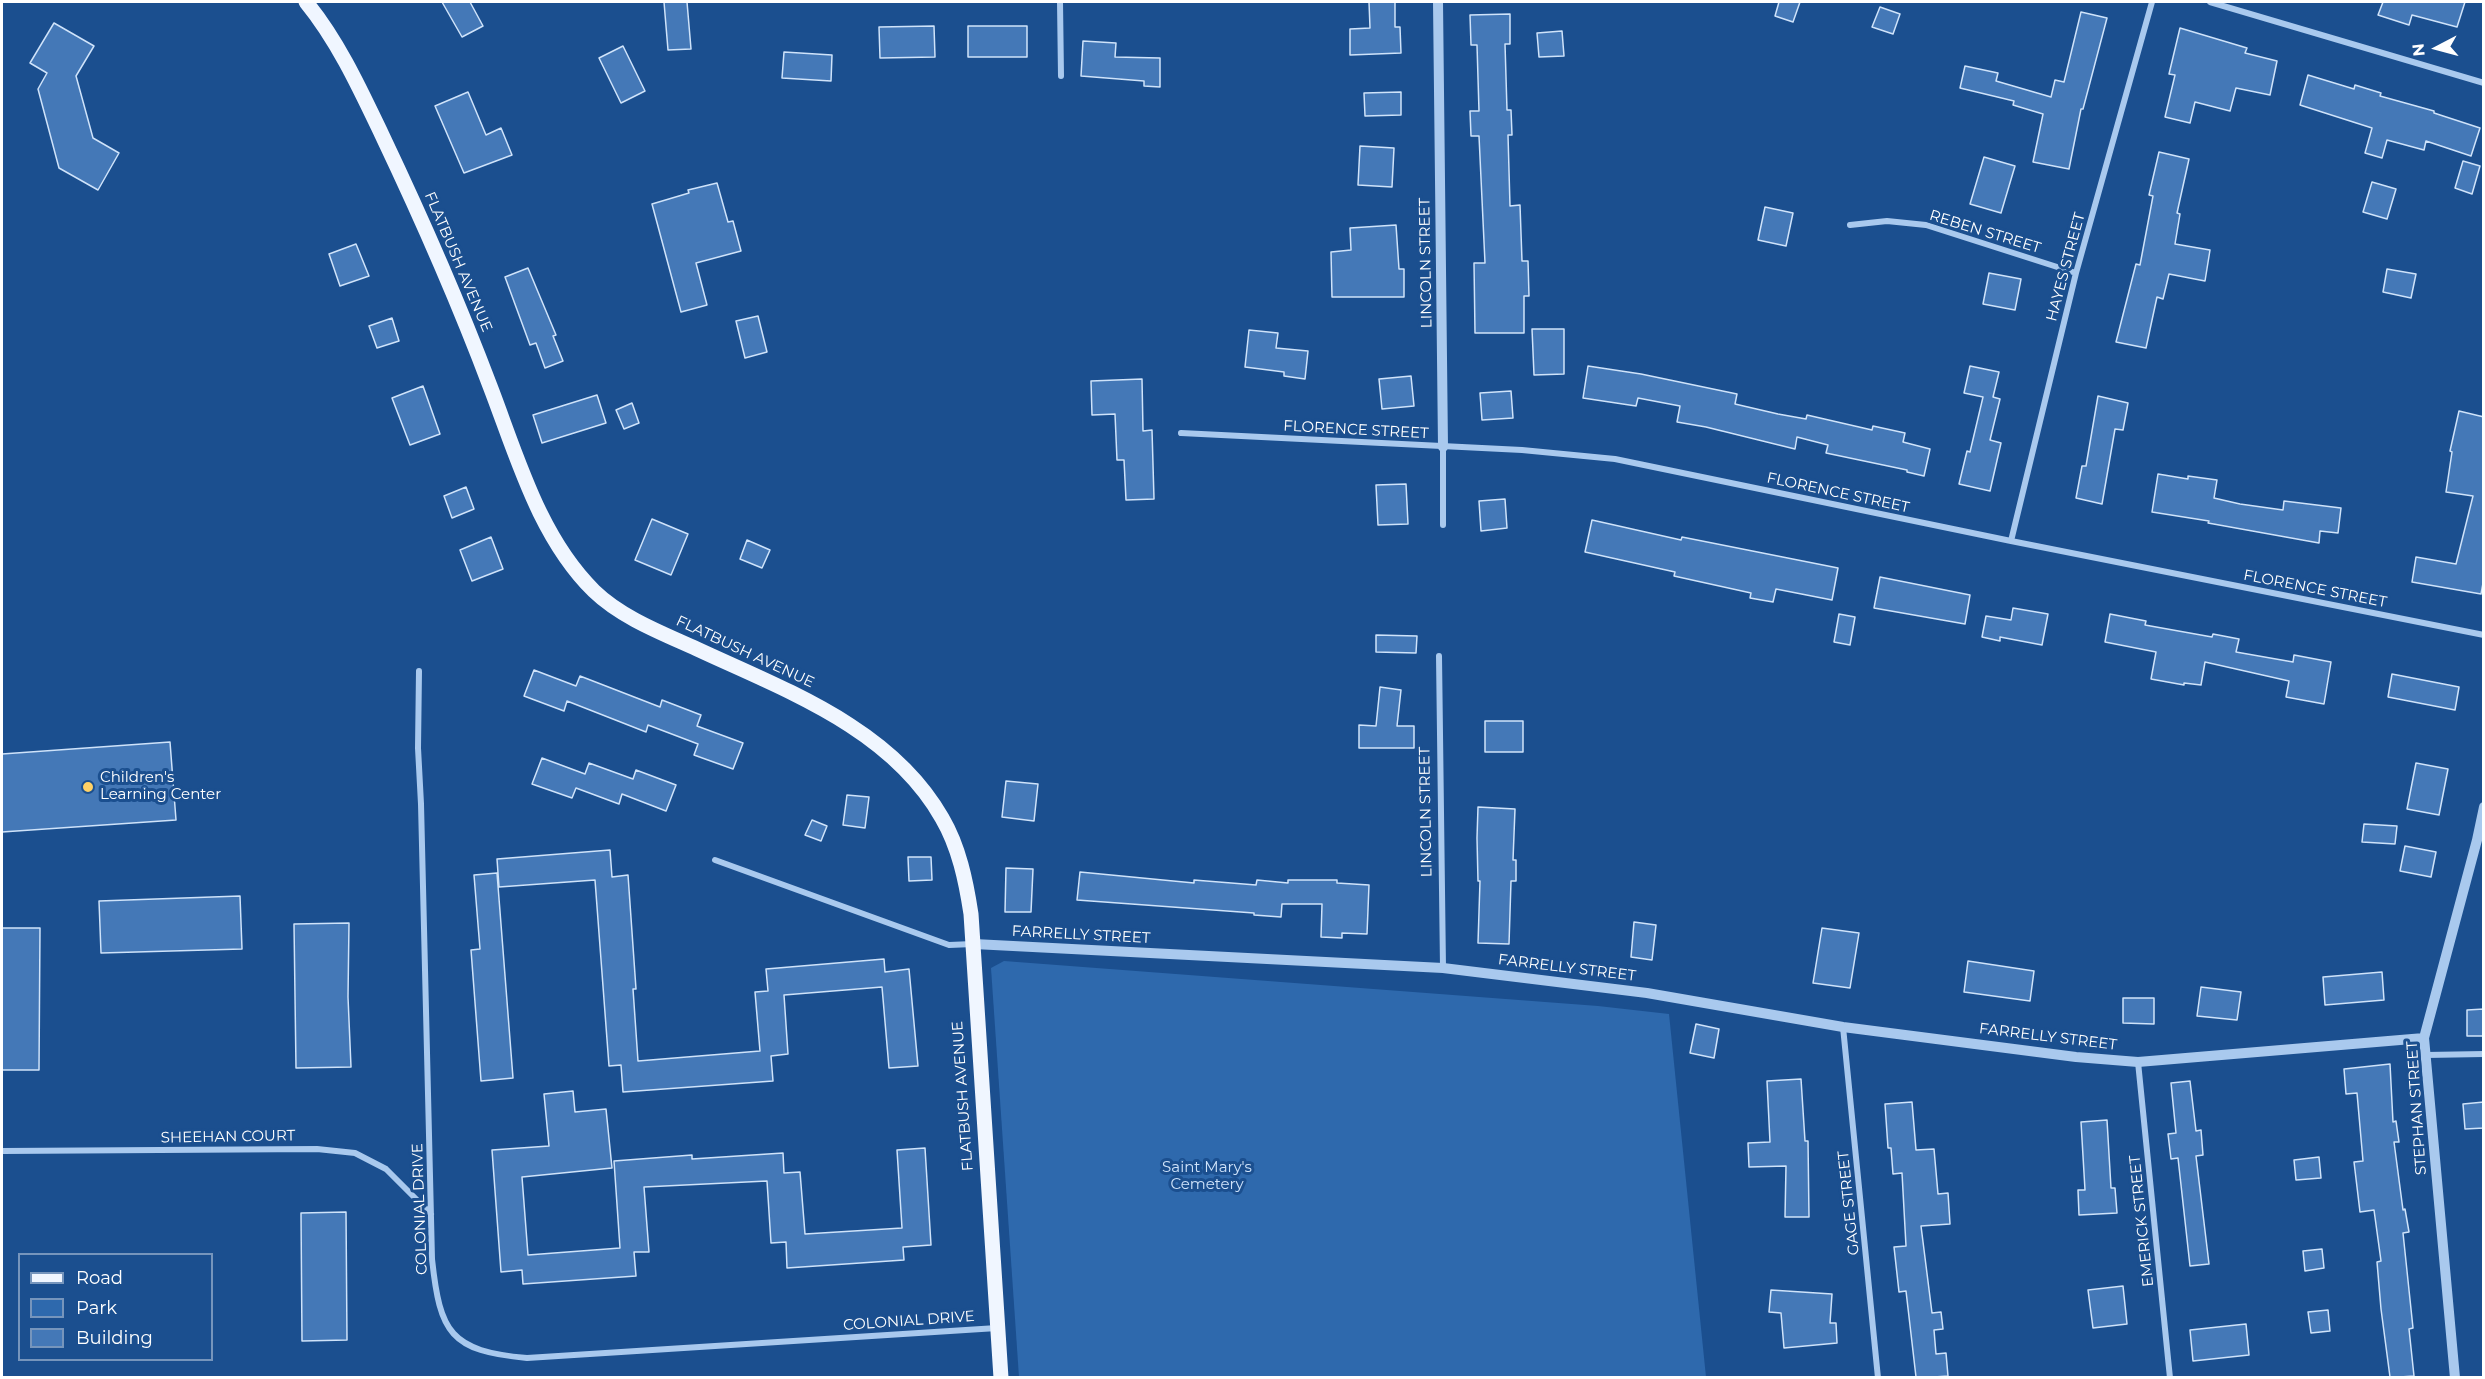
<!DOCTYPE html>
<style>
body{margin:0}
#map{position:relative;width:2485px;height:1379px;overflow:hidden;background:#1b4f8f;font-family:Montserrat,sans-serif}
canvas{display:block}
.frame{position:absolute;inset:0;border:3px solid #fff;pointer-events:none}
.legend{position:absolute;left:18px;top:1253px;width:195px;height:108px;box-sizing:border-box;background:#1b4f8f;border:2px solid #7695bc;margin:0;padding:8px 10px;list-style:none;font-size:18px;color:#fff}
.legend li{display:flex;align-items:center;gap:12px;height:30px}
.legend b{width:30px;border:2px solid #7695bc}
.north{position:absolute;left:2407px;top:18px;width:60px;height:60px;-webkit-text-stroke:4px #1b4f8f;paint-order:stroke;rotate:264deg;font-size:16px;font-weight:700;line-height:24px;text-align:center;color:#fff}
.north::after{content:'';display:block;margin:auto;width:21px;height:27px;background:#fff;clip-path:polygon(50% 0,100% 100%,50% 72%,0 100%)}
</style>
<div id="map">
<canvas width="2485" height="1379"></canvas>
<div class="frame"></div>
<ul class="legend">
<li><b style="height:8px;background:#f0f6ff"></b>Road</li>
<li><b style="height:16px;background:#2e69ad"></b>Park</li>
<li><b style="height:16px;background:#4478b7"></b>Building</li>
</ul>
<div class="north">N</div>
</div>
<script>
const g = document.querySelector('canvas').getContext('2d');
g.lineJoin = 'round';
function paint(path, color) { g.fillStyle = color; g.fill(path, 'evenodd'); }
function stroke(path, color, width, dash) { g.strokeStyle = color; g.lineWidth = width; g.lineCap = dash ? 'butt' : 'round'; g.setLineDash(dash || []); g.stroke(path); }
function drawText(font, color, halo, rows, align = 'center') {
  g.font = font + ' Montserrat,sans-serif'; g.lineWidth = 6; g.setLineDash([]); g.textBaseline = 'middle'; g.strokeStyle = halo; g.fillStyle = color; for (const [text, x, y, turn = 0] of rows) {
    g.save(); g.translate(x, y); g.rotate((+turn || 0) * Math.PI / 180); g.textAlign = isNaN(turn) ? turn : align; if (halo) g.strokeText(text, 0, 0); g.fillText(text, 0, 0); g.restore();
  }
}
paint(new Path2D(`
 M1004 961 1598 1006 1669 1014 1706 1377H1019L991 968Z`), '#2e69ad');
const building = new Path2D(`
 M442 2H470L483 26 462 37Z
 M664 2H687L691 49 668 50Z
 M1369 2H1395V27H1400L1401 53 1350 55V29L1370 28Z
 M1779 2H1800L1793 22 1775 16Z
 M2383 2H2465L2457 27 2412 15 2409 25 2378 15Z
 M1880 7 1900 14 1893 34 1872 27Z
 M2081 12 2107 18 2083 109H2081L2069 169 2033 162 2043 114 2013 105 2014 101 1960 88 1965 66 1998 73 1996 81 2051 97 2055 80 2064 82Z
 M1510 14V44H1505L1507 110H1511L1512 135H1508L1510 206 1520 205 1522 261H1528L1529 296H1524V333H1475L1474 263H1485L1479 136H1471L1470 111H1479L1477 45H1471L1470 15Z
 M54 23 94 46 76 76 93 138 119 153 98 190 59 168 38 89 47 73 30 63Z
 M934 26 935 57 880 58 879 27Z
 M968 26H1027V57H968Z
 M2180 28 2247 48 2245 53 2277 61 2270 95 2236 88 2230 111 2195 102 2190 123 2165 117 2175 75 2169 74Z
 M1562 31 1564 56 1539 57 1537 33Z
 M1083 41 1116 43 1115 57 1160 58V87L1144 86V81L1081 76Z
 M623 46 645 91 621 103 599 58Z
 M784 52 832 55 831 81 782 78Z
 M2308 75 2354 89 2355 85 2381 93 2380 96 2434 111V113L2480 128 2471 156 2426 141 2424 150 2387 140 2382 158 2365 153 2372 128 2300 105Z
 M468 92 486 135 501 128 512 155 464 173 435 106Z
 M1401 92V115L1365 116 1364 93Z
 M1360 146 1394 148 1392 187 1358 185Z
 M2159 152 2189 159 2177 213 2180 214 2175 244 2210 250 2205 281 2169 274 2163 299 2157 297 2146 348 2116 342 2136 264 2140 265 2153 196 2149 195Z
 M1984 157 2015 166 2001 213 1970 204Z
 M2463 161 2480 166 2472 194 2455 188Z
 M2372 182 2396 189 2387 219 2363 212Z
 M717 183 728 222 733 221 741 251 696 263 707 305 681 312 652 204 689 193 688 190Z
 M1765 207 1793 213 1786 246 1758 240Z
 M1396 225 1399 269H1404V297H1332L1331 252 1351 250 1350 228Z
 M356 244 369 276 340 286 329 254Z
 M528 268 556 335 553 336 563 361 545 368 536 343 530 345 505 277Z
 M2387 269 2416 274 2411 298 2383 292Z
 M1989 273 2021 279 2015 310 1983 304Z
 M758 316 767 352 745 358 736 321Z
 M392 318 399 341 377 348 369 326Z
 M1532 329H1564V374L1534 375Z
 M1249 330 1278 333 1276 348 1308 351 1305 379 1284 376V372L1245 367Z
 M1588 366 1641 374 1737 394 1735 404 1778 414 1806 419 1807 415 1872 430 1873 426 1905 433 1903 442 1930 449 1924 476 1907 472V470L1826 453 1828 445 1797 437 1795 449 1706 427 1677 422 1680 406 1638 398 1636 406 1583 398Z
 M1970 366 1999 372 1993 397 2000 399 1990 440 2001 443 1990 491 1959 484 1967 451 1970 452 1983 397 1964 393Z
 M1411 376 1414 406 1382 409 1379 379Z
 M1142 379 1143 431 1152 430 1154 499 1126 500 1124 460H1117L1115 414 1092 415 1091 381Z
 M423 386 440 434 410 445 392 398Z
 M1511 391 1513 418 1482 420 1480 393Z
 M597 395 606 423 542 443 533 415Z
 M2098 396 2128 403 2123 430 2115 429 2102 504 2076 498 2082 466H2086Z
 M632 403 639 423 624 429 616 410Z
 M2459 411 2484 417V578L2481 594 2412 582 2416 557 2456 564 2473 496 2446 492 2452 452 2450 451Z
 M2158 474 2188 479V476L2217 480 2214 498 2240 504 2283 510 2284 501 2341 508 2338 533 2320 531 2319 543 2208 523 2209 521 2152 512Z
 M1406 484 1408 524 1378 525 1376 485Z
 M466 487 474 509 452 518 444 496Z
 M1505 499 1507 528 1481 531 1479 501Z
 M652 519 688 534 671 575 635 560Z
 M1592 520 1681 540 1682 537 1838 568 1832 600 1776 589 1773 602 1750 598 1751 593 1674 576 1675 572 1585 552Z
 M491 537 503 569 472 581 460 550Z
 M747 540 770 550 762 568 740 559Z
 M1880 577 1970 595 1965 624 1874 608Z
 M2013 608 2048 614 2042 645 2000 637V641L1982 637 1986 616 2011 620Z
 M1839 614 1855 617 1850 645 1834 642Z
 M2110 614 2146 621 2145 625 2212 637 2213 634 2239 639 2236 652 2293 662 2294 655 2331 662 2324 704 2286 697 2289 681 2205 662 2201 685 2184 683V685L2151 679 2156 652 2105 642Z
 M1376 635 1417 636 1416 653 1376 652Z
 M534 670 576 686 580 676 660 707 662 700 701 715 697 726 743 743 733 769 694 755 698 744 648 725 646 732 567 701 564 711 524 696Z
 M2392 674 2459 687 2455 710 2388 697Z
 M1380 687 1401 690 1397 726H1414V748H1359V725L1376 726Z
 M1485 721H1523V752H1485Z
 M170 742 176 820 2 832V754Z
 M542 758 585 774 589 763 633 779 636 770 676 785 666 811 622 794 619 804 576 788 572 798 532 784Z
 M2416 763 2448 769 2439 815 2407 809Z
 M1006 781 1038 784 1034 821 1002 817Z
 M847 795 869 797 865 828 843 825Z
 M1478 807 1515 809 1513 860H1516V881H1511L1509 944 1478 943 1480 881H1478L1477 838Z
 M812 820 827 826 821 841 805 835Z
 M2364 824 2397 826 2395 844 2362 842Z
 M2405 846 2436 852 2431 877 2400 871Z
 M610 850 612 877 628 875 636 989H633L638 1061 760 1051 755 992 768 991 766 969 884 959 885 972 909 969 918 1066 889 1068 882 987 784 995 788 1054 771 1056 773 1081 623 1092 621 1065 609 1066 595 880 499 887 497 859Z
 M908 857H931L932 880 909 881Z
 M1006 868 1033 869 1031 912H1005Z
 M1080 872 1194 883V880L1256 885 1257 880 1288 883V880H1337V883L1369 885 1367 934 1342 933V938L1321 937 1322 904H1282L1281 917 1254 915V913L1077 900Z
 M497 873 513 1078 481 1081 471 950 480 949 474 875Z
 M240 896 242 949 101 953 99 901Z
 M1634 922 1656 925 1652 960 1631 957Z
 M349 923 348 997 351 1067 296 1068 294 924Z
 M2 928H40L39 1070H2Z
 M1822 928 1859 933 1850 988 1813 983Z
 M1968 961 2034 971 2030 1001 1964 992Z
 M2382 972 2384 1000 2325 1005 2323 977Z
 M2201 987 2241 992 2237 1020 2197 1016Z
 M2123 998H2154V1024L2123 1023Z
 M2484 1009V1036H2467V1010Z
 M1696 1024 1719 1029 1714 1058 1690 1053Z
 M2390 1064 2393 1122 2396 1121 2399 1142H2394L2403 1210 2405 1209 2409 1232 2403 1233 2413 1328 2409 1329 2414 1376 2400 1377H2390L2381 1309 2377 1262 2381 1261 2374 1210 2360 1212 2354 1162 2363 1161 2357 1093 2346 1094 2344 1069Z
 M1801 1079 1805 1141H1808L1809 1217H1785L1786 1166 1749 1167 1748 1143 1770 1142 1767 1081Z
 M2190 1081 2196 1131 2201 1130 2203 1155 2196 1156 2209 1264 2190 1266 2178 1158 2171 1159 2168 1134 2176 1133 2171 1083Z
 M573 1091 575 1112 606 1109 612 1168 522 1177 528 1255 620 1248 614 1161 692 1155V1159L783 1153 784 1173 800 1172 805 1234 902 1228 897 1150 925 1148 931 1245 903 1247 904 1260 787 1268 786 1242 771 1243 767 1181 644 1187 649 1252H634L636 1276 523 1284 522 1270 501 1272 492 1150 549 1146 544 1094Z
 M1912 1102 1916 1150 1934 1149 1938 1194 1948 1193 1950 1224 1921 1226 1932 1313 1941 1312 1943 1329 1934 1330 1936 1354 1946 1353 1948 1376 1934 1377H1916L1906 1291 1899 1292 1894 1247 1906 1246 1902 1173 1893 1174 1891 1148H1888L1885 1104Z
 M2484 1102V1128L2465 1129 2463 1104Z
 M2107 1120 2111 1188H2115L2117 1213 2079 1215 2078 1190H2085L2081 1122Z
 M2319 1157 2321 1178 2296 1180 2294 1160Z
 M346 1212 347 1340 302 1341 301 1213Z
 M2322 1249 2324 1268 2305 1271 2303 1251Z
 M2123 1286 2127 1324 2093 1328 2088 1290Z
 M1771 1290 1832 1294 1830 1323H1836L1837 1343 1784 1348 1781 1313 1769 1312Z
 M2328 1310 2330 1331 2311 1333 2308 1312Z
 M2246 1324 2249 1355 2193 1361 2190 1330Z`);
paint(building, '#4478b7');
stroke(building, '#cfe3fa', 1.5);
stroke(new Path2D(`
 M1060 2 1061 76
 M2210 2 2484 83
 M1850 225 1887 221 1926 225 2076 273
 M1181 433 1522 450 1615 459 2011 541 2484 635
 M1443 447V525
 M2011 541 2076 273 2152 2
 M1439 656 1443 968
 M419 671 418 748 421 804 432 1259C440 1333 450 1351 527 1358L997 1328
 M715 860 949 945 973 944
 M1843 1027 1878 1378
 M2426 1055 2484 1054
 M2138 1062 2170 1378
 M2 1151 317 1149 355 1153 386 1169 431 1214`), '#a9c9ee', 6);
stroke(new Path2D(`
 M1438 2 1443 447
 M974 944 1443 968 1647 993 1843 1027 2076 1057 2138 1062 2424 1038
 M2455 1378 2424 1038 2477 840 2484 807`), '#a9c9ee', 10);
stroke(new Path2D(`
 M306 2C338 41 360 89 382 135 421 217 458 301 490 386 517 456 539 537 594 591 622 618 662 633 697 649 785 690 891 728 942 818 959 847 966 881 971 914L1001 1378`), '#f0f6ff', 15);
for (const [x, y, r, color] of [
 [88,787,6,"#ffd166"]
]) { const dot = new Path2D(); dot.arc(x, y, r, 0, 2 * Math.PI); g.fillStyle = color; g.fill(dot); stroke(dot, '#1b4f8f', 2); }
drawText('15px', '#fff', '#1b4f8f', [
 ["REBEN STREET",1985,232,17],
 ["FLATBUSH AVENUE",458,262,67],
 ["LINCOLN STREET",1426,263,-91],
 ["HAYES STREET",2066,267,-75],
 ["FLORENCE STREET",1356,430,3],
 ["FLORENCE STREET",1838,493,12],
 ["FLORENCE STREET",2315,589,11],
 ["FLATBUSH AVENUE",745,652,25],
 ["LINCOLN STREET",1426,812,-91],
 ["FARRELLY STREET",1081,935,3],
 ["FARRELLY STREET",1567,968,7],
 ["FARRELLY STREET",2048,1037,7],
 ["FLATBUSH AVENUE",963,1096,-94],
 ["STEPHAN STREET",2417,1108,-94],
 ["SHEEHAN COURT",228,1137,-1],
 ["GAGE STREET",1849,1203,-96],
 ["COLONIAL DRIVE",420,1209,-92],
 ["EMERICK STREET",2142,1221,-96],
 ["COLONIAL DRIVE",909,1321,-4]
]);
drawText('15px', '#fff', '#1b4f8f', [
 ["Children's",100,778],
 ["Learning Center",100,795]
], 'left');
drawText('15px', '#cfe3fa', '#1b4f8f', [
 ["Saint Mary's",1207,1168],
 ["Cemetery",1207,1185]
]);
</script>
